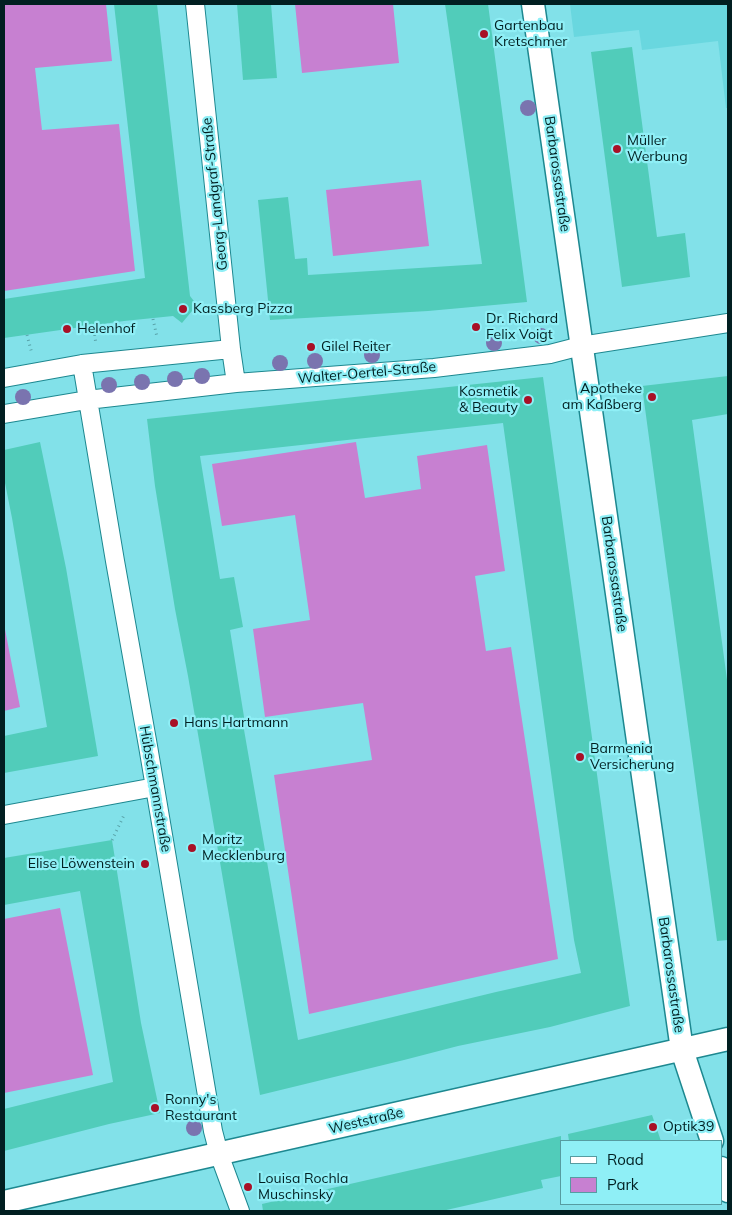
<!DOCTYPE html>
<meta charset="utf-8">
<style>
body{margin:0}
#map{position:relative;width:732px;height:1215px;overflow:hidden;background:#82e1e9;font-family:Mulish,sans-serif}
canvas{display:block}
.frame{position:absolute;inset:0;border:5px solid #011f21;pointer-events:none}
.legend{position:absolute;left:560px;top:1140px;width:162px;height:65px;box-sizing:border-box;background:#8feff6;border:1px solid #569ca1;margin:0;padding:6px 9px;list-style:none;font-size:15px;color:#011f21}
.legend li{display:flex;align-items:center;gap:10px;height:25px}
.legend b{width:25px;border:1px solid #569ca1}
</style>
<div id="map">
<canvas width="732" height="1215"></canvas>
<div class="frame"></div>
<ul class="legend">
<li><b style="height:6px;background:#fff"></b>Road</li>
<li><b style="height:14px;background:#c780d1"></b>Park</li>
</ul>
</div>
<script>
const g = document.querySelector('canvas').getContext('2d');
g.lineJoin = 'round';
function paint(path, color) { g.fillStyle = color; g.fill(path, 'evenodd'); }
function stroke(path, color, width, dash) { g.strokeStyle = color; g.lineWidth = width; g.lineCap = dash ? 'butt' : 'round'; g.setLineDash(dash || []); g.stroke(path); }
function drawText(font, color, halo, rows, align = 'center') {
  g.font = font + ' Mulish,sans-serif'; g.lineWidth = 4.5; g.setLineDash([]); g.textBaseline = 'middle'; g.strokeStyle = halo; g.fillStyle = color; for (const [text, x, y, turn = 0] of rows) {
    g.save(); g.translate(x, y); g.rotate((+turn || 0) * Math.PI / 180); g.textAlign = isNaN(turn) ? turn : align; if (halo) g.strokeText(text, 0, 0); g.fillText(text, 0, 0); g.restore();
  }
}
paint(new Path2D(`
 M570 4H728V108H726L718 41 642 50 639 30 574 37Z`), '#69d7df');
paint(new Path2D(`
 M4 4H106L112 61 35 68 42 130 119 124 135 271 4 291Z
 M295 4H393L399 63 302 73Z
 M421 180 429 246 333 256 326 190Z
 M356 442 365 498 421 489 417 456 487 445 505 571 475 576 486 651 511 647 558 959 309 1014 274 775 372 760 363 703 265 717 253 629 310 620 295 515 222 526 212 464Z
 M4 624 20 707 4 711Z
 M60 908 93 1075 4 1093V919Z`), '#c780d1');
paint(new Path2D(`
 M114 4H157L190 296 197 305 182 323 173 316 124 321 4 338V299L145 278Z
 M237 4H271L277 78 243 80Z
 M445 4H488L527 302 428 311 270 320 258 200 288 197 295 259 307 258 308 275 482 264Z
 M632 47 657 237 685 233 690 277 622 287 591 52Z
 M728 376V414L692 420 728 687V940L717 941 642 386Z
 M543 377 610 870 630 1006 550 1027 458 1046 404 1060 260 1095 188 676 175 609 155 486 147 419ZM503 423 574 940 581 973 496 992 298 1040 243 724 245 723 230 630 243 627 234 577 220 579 200 456Z
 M40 442 66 568 98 756 4 773V736L47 727 12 518 4 478V450Z
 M112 840 141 1023 160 1113 109 1124 4 1151V1109L113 1082 80 891 4 905V858Z
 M652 1115 661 1141H569L568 1134Z
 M561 1136V1176L541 1180 543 1188 442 1211H263L262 1204Z`), '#51ccba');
const minor = new Path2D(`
 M195 4 231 349 236 383
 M82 364 115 561 148 746 213 1131 219 1154 240 1211
 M4 378 82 364 231 349
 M4 414 87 400 236 383 434 368 550 354 581 346 728 323
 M4 815 155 787`);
const tertiary = new Path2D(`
 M533 4 682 1050 712 1141
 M721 1168 728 1191
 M4 1202 728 1039`);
stroke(minor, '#1d8890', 20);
stroke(tertiary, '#1d8890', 25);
stroke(new Path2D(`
 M153 319 157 337
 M93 325 96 344
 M27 335 32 354
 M112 840 125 813`), '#59a3a9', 3, [1, 4]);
stroke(minor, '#fff', 18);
stroke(tertiary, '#fff', 22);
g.fillStyle = '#7a74af';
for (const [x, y] of [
 [528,108],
 [541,336],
 [494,343],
 [372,355],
 [315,361],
 [280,363],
 [202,376],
 [175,379],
 [142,382],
 [109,385],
 [23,397],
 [194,1128]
]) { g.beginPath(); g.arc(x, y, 8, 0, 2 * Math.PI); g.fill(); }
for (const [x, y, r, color] of [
 [484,34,5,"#a81026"],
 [617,149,5,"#a81026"],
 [183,309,5,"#a81026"],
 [476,327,5,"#a81026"],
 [67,329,5,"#a81026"],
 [311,347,5,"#a81026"],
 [652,397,5,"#a81026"],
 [528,400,5,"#a81026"],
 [174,723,5,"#a81026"],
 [580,757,5,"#a81026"],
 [192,848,5,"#a81026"],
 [145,864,5,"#a81026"],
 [155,1108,5,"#a81026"],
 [653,1127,5,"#a81026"],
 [248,1187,5,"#a81026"]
]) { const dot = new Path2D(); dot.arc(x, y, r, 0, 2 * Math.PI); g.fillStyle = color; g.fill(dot); stroke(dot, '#8feff6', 2); }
drawText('14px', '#011f21', '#8feff6', [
 ["Gartenbau",494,26],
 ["Kretschmer",494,42],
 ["Müller",627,141],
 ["Werbung",627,157],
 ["Kassberg Pizza",193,309],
 ["Dr. Richard",486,319],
 ["Felix Voigt",486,335],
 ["Helenhof",77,329],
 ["Gilel Reiter",321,347],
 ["Apotheke",642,389,"right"],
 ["am Kaßberg",642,405,"right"],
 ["Kosmetik",518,392,"right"],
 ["& Beauty",518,408,"right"],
 ["Hans Hartmann",184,723],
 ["Barmenia",590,749],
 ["Versicherung",590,765],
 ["Moritz",202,840],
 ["Mecklenburg",202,856],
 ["Elise Löwenstein",135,864,"right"],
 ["Ronny's",165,1100],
 ["Restaurant",165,1116],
 ["Optik39",663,1127],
 ["Louisa Rochla",258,1179],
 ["Muschinsky",258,1195]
], 'left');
drawText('14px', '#011f21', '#8feff6', [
 ["Barbarossastraße",557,174,82],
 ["Georg-Landgraf-Straße",215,194,-96],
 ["Walter-Oertel-Straße",367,373,-5],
 ["Barbarossastraße",614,574,82],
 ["Hübschmannstraße",155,789,80],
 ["Barbarossastraße",671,975,82],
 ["Weststraße",366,1121,-13]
]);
</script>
